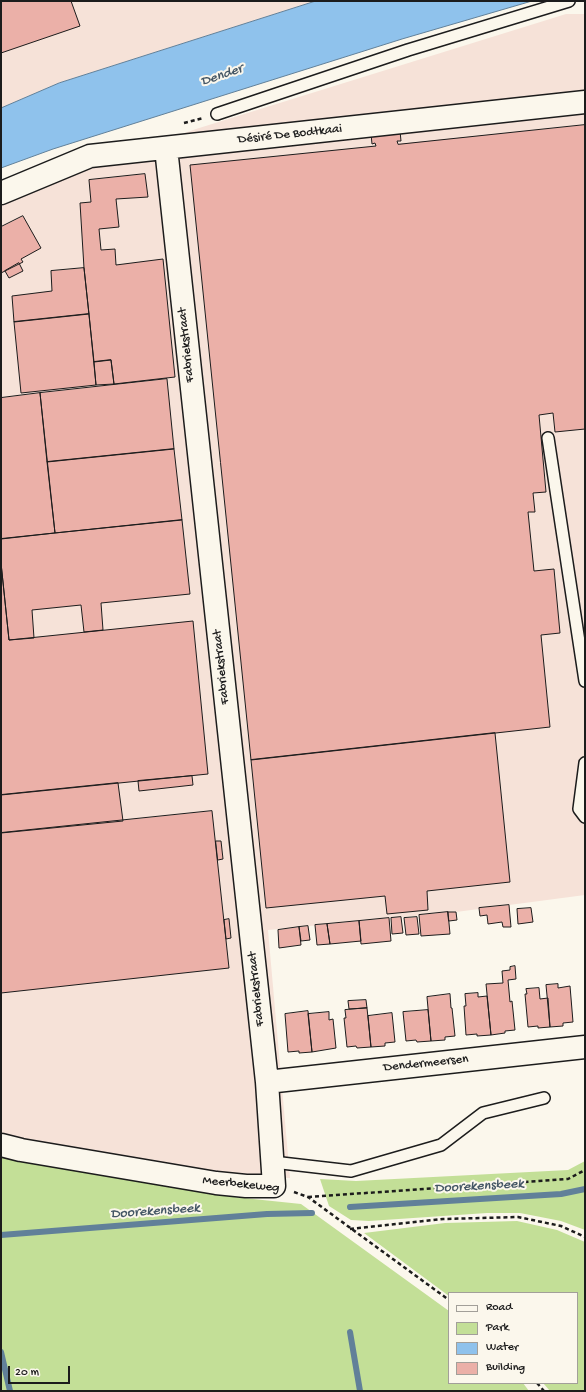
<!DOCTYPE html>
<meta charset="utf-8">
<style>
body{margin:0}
#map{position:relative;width:586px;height:1392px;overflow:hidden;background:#fbf7ec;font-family:"Gochi Hand",sans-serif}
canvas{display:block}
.frame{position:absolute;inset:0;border:2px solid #1c1c1c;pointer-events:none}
.legend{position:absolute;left:448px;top:1292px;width:130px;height:92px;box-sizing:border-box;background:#fbf7ec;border:1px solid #a29f99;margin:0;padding:5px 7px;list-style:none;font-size:12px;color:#1c1c1c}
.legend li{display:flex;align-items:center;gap:8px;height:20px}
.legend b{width:20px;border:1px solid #a29f99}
.scale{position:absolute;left:8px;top:1366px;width:62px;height:18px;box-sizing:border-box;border:2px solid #1c1c1c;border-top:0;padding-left:5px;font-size:12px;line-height:14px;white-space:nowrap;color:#1c1c1c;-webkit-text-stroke:3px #fbf7ec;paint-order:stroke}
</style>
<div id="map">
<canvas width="586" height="1392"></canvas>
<div class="frame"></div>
<ul class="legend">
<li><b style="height:5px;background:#fbf7ec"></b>Road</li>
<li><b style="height:11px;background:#c3df97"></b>Park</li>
<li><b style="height:11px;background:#8fc2ec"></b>Water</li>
<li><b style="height:11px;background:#ebb0a8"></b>Building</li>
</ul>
<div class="scale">20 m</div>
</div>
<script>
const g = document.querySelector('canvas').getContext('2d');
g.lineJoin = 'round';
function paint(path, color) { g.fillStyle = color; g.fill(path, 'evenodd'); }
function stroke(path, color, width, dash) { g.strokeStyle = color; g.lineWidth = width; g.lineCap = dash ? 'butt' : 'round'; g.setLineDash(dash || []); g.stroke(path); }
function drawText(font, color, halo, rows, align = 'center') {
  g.font = font + ' "Gochi Hand",sans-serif'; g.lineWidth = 4; g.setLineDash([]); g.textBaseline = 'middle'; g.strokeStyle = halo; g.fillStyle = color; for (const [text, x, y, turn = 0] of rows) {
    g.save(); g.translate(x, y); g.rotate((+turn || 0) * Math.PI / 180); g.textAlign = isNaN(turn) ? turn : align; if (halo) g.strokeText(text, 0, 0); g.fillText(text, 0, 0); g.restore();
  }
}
paint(new Path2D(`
 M1 1H316L59 83 1 108Z
 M566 14H585V895L456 912 268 930 290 1178 233 1176 1 1136V204L52 180 196 129Z`), '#f6e2d8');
paint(new Path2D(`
 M1 1156 234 1197 301 1204 449 1311V1383H523L529 1391H1Z
 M585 1161V1230L561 1221 520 1213H487L369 1221 351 1220 329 1206 320 1179 356 1181 568 1170Z
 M517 1221 557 1230 585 1242V1391H550L543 1383H577V1293H449V1296L364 1233 445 1223Z`), '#c3df97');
const water = new Path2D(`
 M316 1H532L402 39 53 149 1 168V108L59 83Z`);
paint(water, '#8fc2ec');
stroke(water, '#618099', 1);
stroke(new Path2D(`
 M350 1207 561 1194 585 1189
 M1 1235 267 1214 312 1213
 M350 1332 360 1391
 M1 1352 10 1391`), '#618099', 6);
const building = new Path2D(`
 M1 1H71L80 26 1 53Z
 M585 125V429L555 432 553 413 539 415 546 492 533 493 535 512H528L534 571 554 569 560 633 541 635 550 727 251 760 190 165 376 146 375 143 372 144 371 134 400 131 401 141H397L398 144Z
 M145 174 148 197 116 199 119 227 99 229 101 250 115 249 116 265 163 259 175 377 114 384 111 360 94 362 84 268 80 203 91 202 89 180Z
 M23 216 41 248 21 259 23 262 1 273V227Z
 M19 263 23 271 9 278 5 271Z
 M84 268 89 314 14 322 12 296 52 291 51 271Z
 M89 314 96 385 21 393 14 322Z
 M111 360 114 384 96 385 94 362Z
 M167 379 174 449 47 462 40 393Z
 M40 393 55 533 1 539V398Z
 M174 449 182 520 55 533 47 462Z
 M182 520 190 594 101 603 103 630 84 632 81 605 32 610 34 638 9 640 1 563V539Z
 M1 563 9 640 193 621 208 774 1 795Z
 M495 733 510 882 427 891 428 910 387 914 385 896 266 908 251 760Z
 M192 776 193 785 139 791 138 781Z
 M118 783 123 821 1 833V795Z
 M212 811 229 968 1 993V833Z
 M216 841H221L223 859 218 860Z
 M509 905 511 927H503L502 922 488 924 487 915 480 916 479 908Z
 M531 908 533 922 518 924 517 909Z
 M448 912 450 934 421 936 419 915Z
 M448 912H456L457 920 449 921Z
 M401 917 403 933 392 934 391 918Z
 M417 917 419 934 406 935 404 918Z
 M389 918 391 941 361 944 359 921Z
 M229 919 231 938 226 939 224 920Z
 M359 921 361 941 330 944 327 924Z
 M327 924 330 944 317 945 315 925Z
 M308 926 310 940 301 941 299 927Z
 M299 927 301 945 279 948 278 930Z
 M515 966 516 979 508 980 510 1002 512 1001 515 1030 505 1031V1033L491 1035 486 984 503 983 502 971 510 970V967Z
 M558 984V988L570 986 573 1022 563 1023V1026L550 1027 546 985Z
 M539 988 540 999 548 998 550 1027 538 1028V1026L528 1027 525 994H527L526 989Z
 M478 993V997L487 996 491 1035 477 1036V1034L466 1035 464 1006H466L465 994Z
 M450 994 451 1008H452L455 1036 445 1037V1040L431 1041 427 997Z
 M366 1000 367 1008 349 1009 348 1001Z
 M367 1008 371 1047 357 1048 356 1046 347 1047 344 1018H346L345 1010Z
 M428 1010 431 1041 417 1042 416 1040 406 1041 403 1012Z
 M308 1011 312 1052 299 1053V1051L288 1052 285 1014Z
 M329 1012V1020L333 1019 336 1048 312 1052 308 1014Z
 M392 1013 395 1042 385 1043V1046L371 1047 368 1016Z`);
paint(building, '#ebb0a8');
stroke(building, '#1c1c1c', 1);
const service = new Path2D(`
 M217 114 408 50 569 1
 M548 438 585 681
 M585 763 579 809 585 817
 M273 1162 351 1171 441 1145 483 1113 544 1098`);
const minor = new Path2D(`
 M1 193 90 156 585 102
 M267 1082 585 1047
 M1 1145 21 1150 216 1183 246 1186H274L267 1082 166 148`);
stroke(service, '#1c1c1c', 14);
stroke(minor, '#1c1c1c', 25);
stroke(new Path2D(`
 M184 123 203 118
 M294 1192 308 1197 449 1300
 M308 1197 568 1179 585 1170
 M350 1229 443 1219 518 1217 561 1226 585 1237
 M537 1383 544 1391`), '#1c1c1c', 2.5, [4, 3]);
stroke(service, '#fbf7ec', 11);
stroke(minor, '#fbf7ec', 22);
drawText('13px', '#1c1c1c', '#fbf7ec', [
 ["Désiré De Bodtkaai",290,135,-6],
 ["Fabriekstraat",187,345,-96],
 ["Fabriekstraat",222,667,-96],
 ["Fabriekstraat",257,989,-96],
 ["Dendermeersen",426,1064,-6],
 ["Meerbekeweg",241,1185,6]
]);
drawText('italic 14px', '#445665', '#fbf7ec', [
 ["Dender",222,76,-19],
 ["Doorekensbeek",479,1187,-3],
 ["Doorekensbeek",155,1212,-4]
]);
</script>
